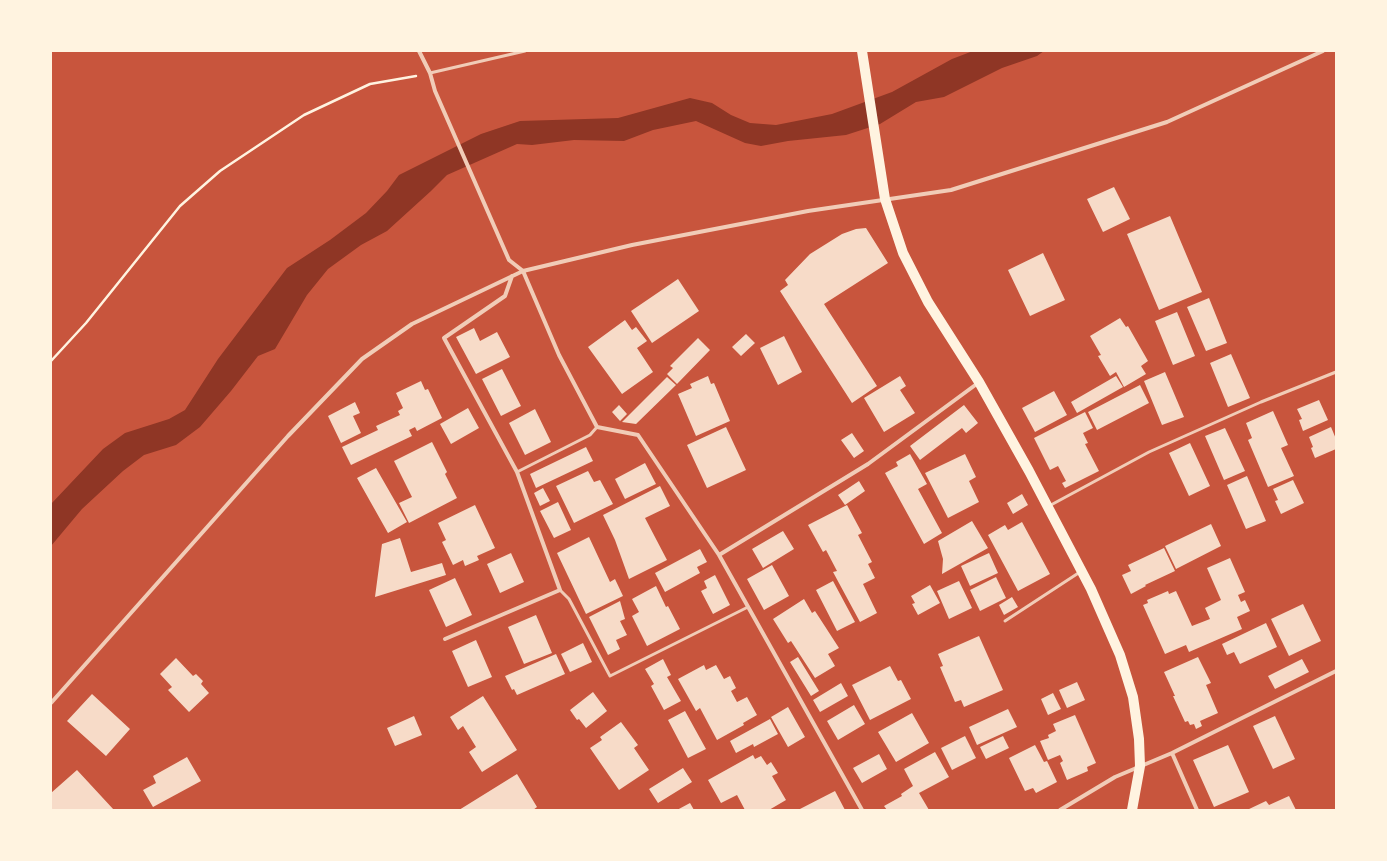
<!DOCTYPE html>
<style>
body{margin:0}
#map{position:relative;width:1387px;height:861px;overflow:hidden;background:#c8553d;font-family:Cabin,sans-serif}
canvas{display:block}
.frame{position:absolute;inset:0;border:52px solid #fff3e0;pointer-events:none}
</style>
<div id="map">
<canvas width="1387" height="861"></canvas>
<div class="frame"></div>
</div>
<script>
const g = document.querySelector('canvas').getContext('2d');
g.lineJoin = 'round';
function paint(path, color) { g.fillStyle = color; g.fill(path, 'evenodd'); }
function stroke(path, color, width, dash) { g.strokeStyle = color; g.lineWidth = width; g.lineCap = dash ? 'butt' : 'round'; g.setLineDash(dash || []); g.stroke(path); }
paint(new Path2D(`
 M973 51H1044L1037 56 1002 68 944 97 916 102 880 124 846 135 788 141 761 146 745 143 696 121 653 130 624 141 574 140 532 145 517 144 447 175 431 191 387 231 361 245 328 269 307 295 275 349 258 356 231 391 200 427 176 445 144 455 123 471 82 509 51 546V504L103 449 125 433 169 419 185 410 218 359 287 268 330 240 366 213 387 191 399 175 481 134 520 121 618 118 690 98 712 103 731 115 750 123 776 125 832 114 892 92 952 59Z`), '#8f3625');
paint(new Path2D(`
 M1114 187 1130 219 1103 232 1087 199Z
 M1170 216 1202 292 1159 310 1127 234Z
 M866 228 888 263 824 304 877 386 852 403 780 291 788 285 785 280 810 254 842 234 856 229Z
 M1043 253 1065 300 1030 316 1008 270Z
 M678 279 699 311 652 343 631 311Z
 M1209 298 1227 343 1206 351 1187 307Z
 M1177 312 1195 356 1173 365 1155 321Z
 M1120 318 1126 327 1128 326 1148 361 1141 366 1146 374 1124 387 1116 372 1110 376 1098 356 1101 355 1090 336Z
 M625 320 632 330 636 327 647 341 637 348 653 372 622 394 588 347Z
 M474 328 480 341 497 332 510 357 476 374 456 337Z
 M746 334 755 343 741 356 732 347Z
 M784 336 802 372 778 385 760 348Z
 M698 338 710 350 677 384 667 374 673 368 670 366Z
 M1231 354 1250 398 1228 407 1210 363Z
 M502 369 521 406 501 416 482 379Z
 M1165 372 1184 417 1162 425 1144 381Z
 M708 376 711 384 714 383 730 421 696 436 678 394 692 388 690 384Z
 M900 376 906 386 900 390 915 413 884 432 864 398Z
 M1116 376 1123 387 1077 413 1071 402Z
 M667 377 676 385 636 424 622 422Z
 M421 381 425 390 428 389 442 418 417 431 415 427 409 430 412 436 351 465 342 447 378 430 376 426 400 415 398 411 403 408 396 393Z
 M1140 385 1149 403 1097 430 1088 412Z
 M1054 391 1067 415 1035 432 1022 408Z
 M1319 400 1328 420 1303 431 1299 420 1302 419 1297 409Z
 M355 402 360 413 353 416 361 433 341 443 328 416Z
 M619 405 627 414 620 421 612 412Z
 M964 405 978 423 966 433 962 428 920 460 910 446Z
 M468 408 479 428 451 444 440 424Z
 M535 409 551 442 525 455 509 423Z
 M1273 411 1288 445 1281 448 1294 476 1268 487 1248 440 1252 438 1246 423Z
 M1085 412 1093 428 1083 433 1088 443 1085 444 1099 471 1065 488 1062 483 1066 481 1058 466 1050 470 1034 438Z
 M726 427 746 470 707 488 687 445Z
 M1331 427 1336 439V449L1315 458 1311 448 1313 447 1309 437Z
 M1225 428 1245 471 1224 480 1205 436Z
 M852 433 864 451 854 458 841 440Z
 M432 442 447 472 445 474 457 498 409 523 399 503 412 497 394 461Z
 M1190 443 1210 486 1189 496 1169 453Z
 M586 447 593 461 536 488 530 474Z
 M910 454 927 484 918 489 942 533 924 544 885 473 898 466 896 462Z
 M965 454 976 477 969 481 979 502 948 518 925 473Z
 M645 463 656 484 625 499 615 479Z
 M376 468 407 522 388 533 357 478Z
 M588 471 594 482 600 480 613 504 574 523 556 486Z
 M1247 476 1266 521 1246 529 1227 485Z
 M1293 480 1304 503 1281 514 1275 501 1278 500 1273 489Z
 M859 481 865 491 845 505 838 495Z
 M660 486 670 506 645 518 667 560 629 579 615 540 603 515Z
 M543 488 550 501 540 506 534 493Z
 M1022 494 1028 505 1013 514 1007 503Z
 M558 502 571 530 554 538 540 511Z
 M475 505 495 548 477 556 479 560 465 566 463 560 453 565 442 542 446 540 438 523Z
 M847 505 862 533 858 535 872 562 868 564 875 578 863 584 877 613 860 622 833 572 837 571 826 550 823 552 808 525Z
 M972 521 988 548 942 574 943 559 938 541Z
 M1022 522 1050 574 1018 591 988 535 1005 525 1008 530Z
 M1211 524 1221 546 1176 569 1165 546Z
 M783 531 794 549 763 568 752 549Z
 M589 537 610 582 615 579 623 596 586 614 557 553Z
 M400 538 411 572 442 563 446 575 375 597 382 544Z
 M1164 548 1175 571 1145 585 1146 586 1131 594 1122 575 1131 571 1128 565Z
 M700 549 707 562 697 567 700 573 665 592 655 573Z
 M511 553 524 582 500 593 487 564Z
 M989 553 998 573 970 586 961 566Z
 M1230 558 1245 592 1238 595 1241 602 1245 600 1250 611 1237 617 1242 629 1189 652 1186 645 1165 654 1143 605 1148 603 1147 600 1168 591 1169 594 1176 591 1192 626 1210 619 1205 608 1221 600 1207 568Z
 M772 565 789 596 764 610 747 579Z
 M715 575 730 605 713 614 701 591 707 588 704 581Z
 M996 577 1006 598 980 611 970 590Z
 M455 578 472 615 446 627 429 590Z
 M833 581 855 622 837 631 816 590Z
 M959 581 972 608 949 619 937 591Z
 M930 585 940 603 918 615 912 604 915 603 911 596Z
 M656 586 666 607 668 606 680 629 647 646 632 616 639 612 632 599Z
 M1012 597 1018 607 1004 615 999 605Z
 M804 599 812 613 815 611 839 648 828 654 835 666 815 678 791 641 788 643 773 619Z
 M620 601 625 619 620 621 627 635 616 640 620 649 608 655 589 617Z
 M1303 604 1321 641 1289 656 1271 619Z
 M536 615 552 653 524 664 508 627Z
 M1266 623 1277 647 1240 664 1234 652 1227 655 1222 644Z
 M979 636 1003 690 964 707 961 700 955 702 940 667 943 666 938 654Z
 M476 640 492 677 468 687 452 651Z
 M583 643 592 662 570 672 561 654Z
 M556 654 565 674 517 695 514 689 512 690 505 676Z
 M798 657 819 691 811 696 790 662Z
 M1198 657 1211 683 1206 685 1218 713 1200 721 1202 726 1196 729 1194 724 1190 725 1188 721 1185 722 1173 696H1175L1164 672Z
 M176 658 193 676 196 674 203 681 201 684 209 693 189 712 168 690 172 687 160 674Z
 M663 659 671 675 667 677 681 701 664 710 651 686 654 684 645 669Z
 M1302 659 1309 672 1275 689 1268 676Z
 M704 665 706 670 716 665 724 679 730 676 736 688 731 691 737 702 747 697 757 715 743 723 744 725 717 740 700 708 696 711 678 679Z
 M890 666 898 681 901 680 911 699 870 720 852 685Z
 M1077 682 1085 700 1067 708 1059 690Z
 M841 683 848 696 820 712 813 700Z
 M593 692 607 711 586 728 579 719 577 720 570 710Z
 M1053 693 1061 709 1048 715 1041 699Z
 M92 694 130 729 106 756 67 721Z
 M483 696 517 750 482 772 469 752 476 747 463 726 458 730 450 717Z
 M854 705 865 724 838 740 827 721Z
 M788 707 805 737 788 747 771 717Z
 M1008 709 1017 727 977 745 969 727Z
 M685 711 706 749 688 758 668 720Z
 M912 713 929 743 896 762 878 732Z
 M1075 715 1096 763 1087 767 1088 771 1067 780 1060 763 1063 761 1060 755 1048 760 1040 741 1049 738 1048 735 1056 731 1053 724Z
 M414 716 422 735 395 746 387 728Z
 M1275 716 1295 759 1273 769 1253 726Z
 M770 719 778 734 754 747 753 744 736 753 730 741Z
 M621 722 638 745 634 748 649 770 619 790 590 748 602 740 600 737Z
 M965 736 976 758 952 770 941 748Z
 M1003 736 1009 748 986 759 980 747Z
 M1035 745 1044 762 1047 761 1057 782 1036 793 1033 788 1025 791 1009 758Z
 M1228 745 1249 792 1214 807 1193 760Z
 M935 752 949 777 919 793 929 810H887L884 806 902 796 901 794 913 786 904 769Z
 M879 754 887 769 862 783 853 768Z
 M753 755 755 759 761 756 767 765 771 762 778 773 772 776 786 800 769 810H745L737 795 721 803 708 780Z
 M187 757 201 781 153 807 143 790 156 783 153 776Z
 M683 768 692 782 658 803 649 789Z
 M77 770 114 810H51V793Z
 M517 774 537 807 533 810H459Z
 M835 791 845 810H798Z
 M1289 796 1296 810H1247L1266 801 1269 805Z
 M690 803 694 810H677Z`), '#f7dbc8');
stroke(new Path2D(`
 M51 361 86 323 180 206 220 171 304 115 370 84 416 76`), '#fff3e0', 2.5);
stroke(new Path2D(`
 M430 73 525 51
 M517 472 590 435 597 427
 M1049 506 1149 452 1261 402 1336 372
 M560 590 569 599 610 676 748 607
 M1005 621 1080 572`), '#f1ccb7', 3);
stroke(new Path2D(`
 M419 51 430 73 435 91 509 260 523 271 559 355 597 427 638 435 719 555 862 810
 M719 555 868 464 978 383
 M445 639 560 590 517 472 444 338 505 296 512 276
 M51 703 288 436 362 359 412 324 523 271 632 245 808 211 951 190 1167 122 1323 51
 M1172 753 1197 810
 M1060 810 1115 777 1172 753 1336 671`), '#f1ccb7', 4);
stroke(new Path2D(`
 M862 51 885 199 903 253 928 302 979 382 1029 471 1091 589 1120 655 1133 697 1139 739 1140 766 1132 810`), '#fff3e0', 10);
</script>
